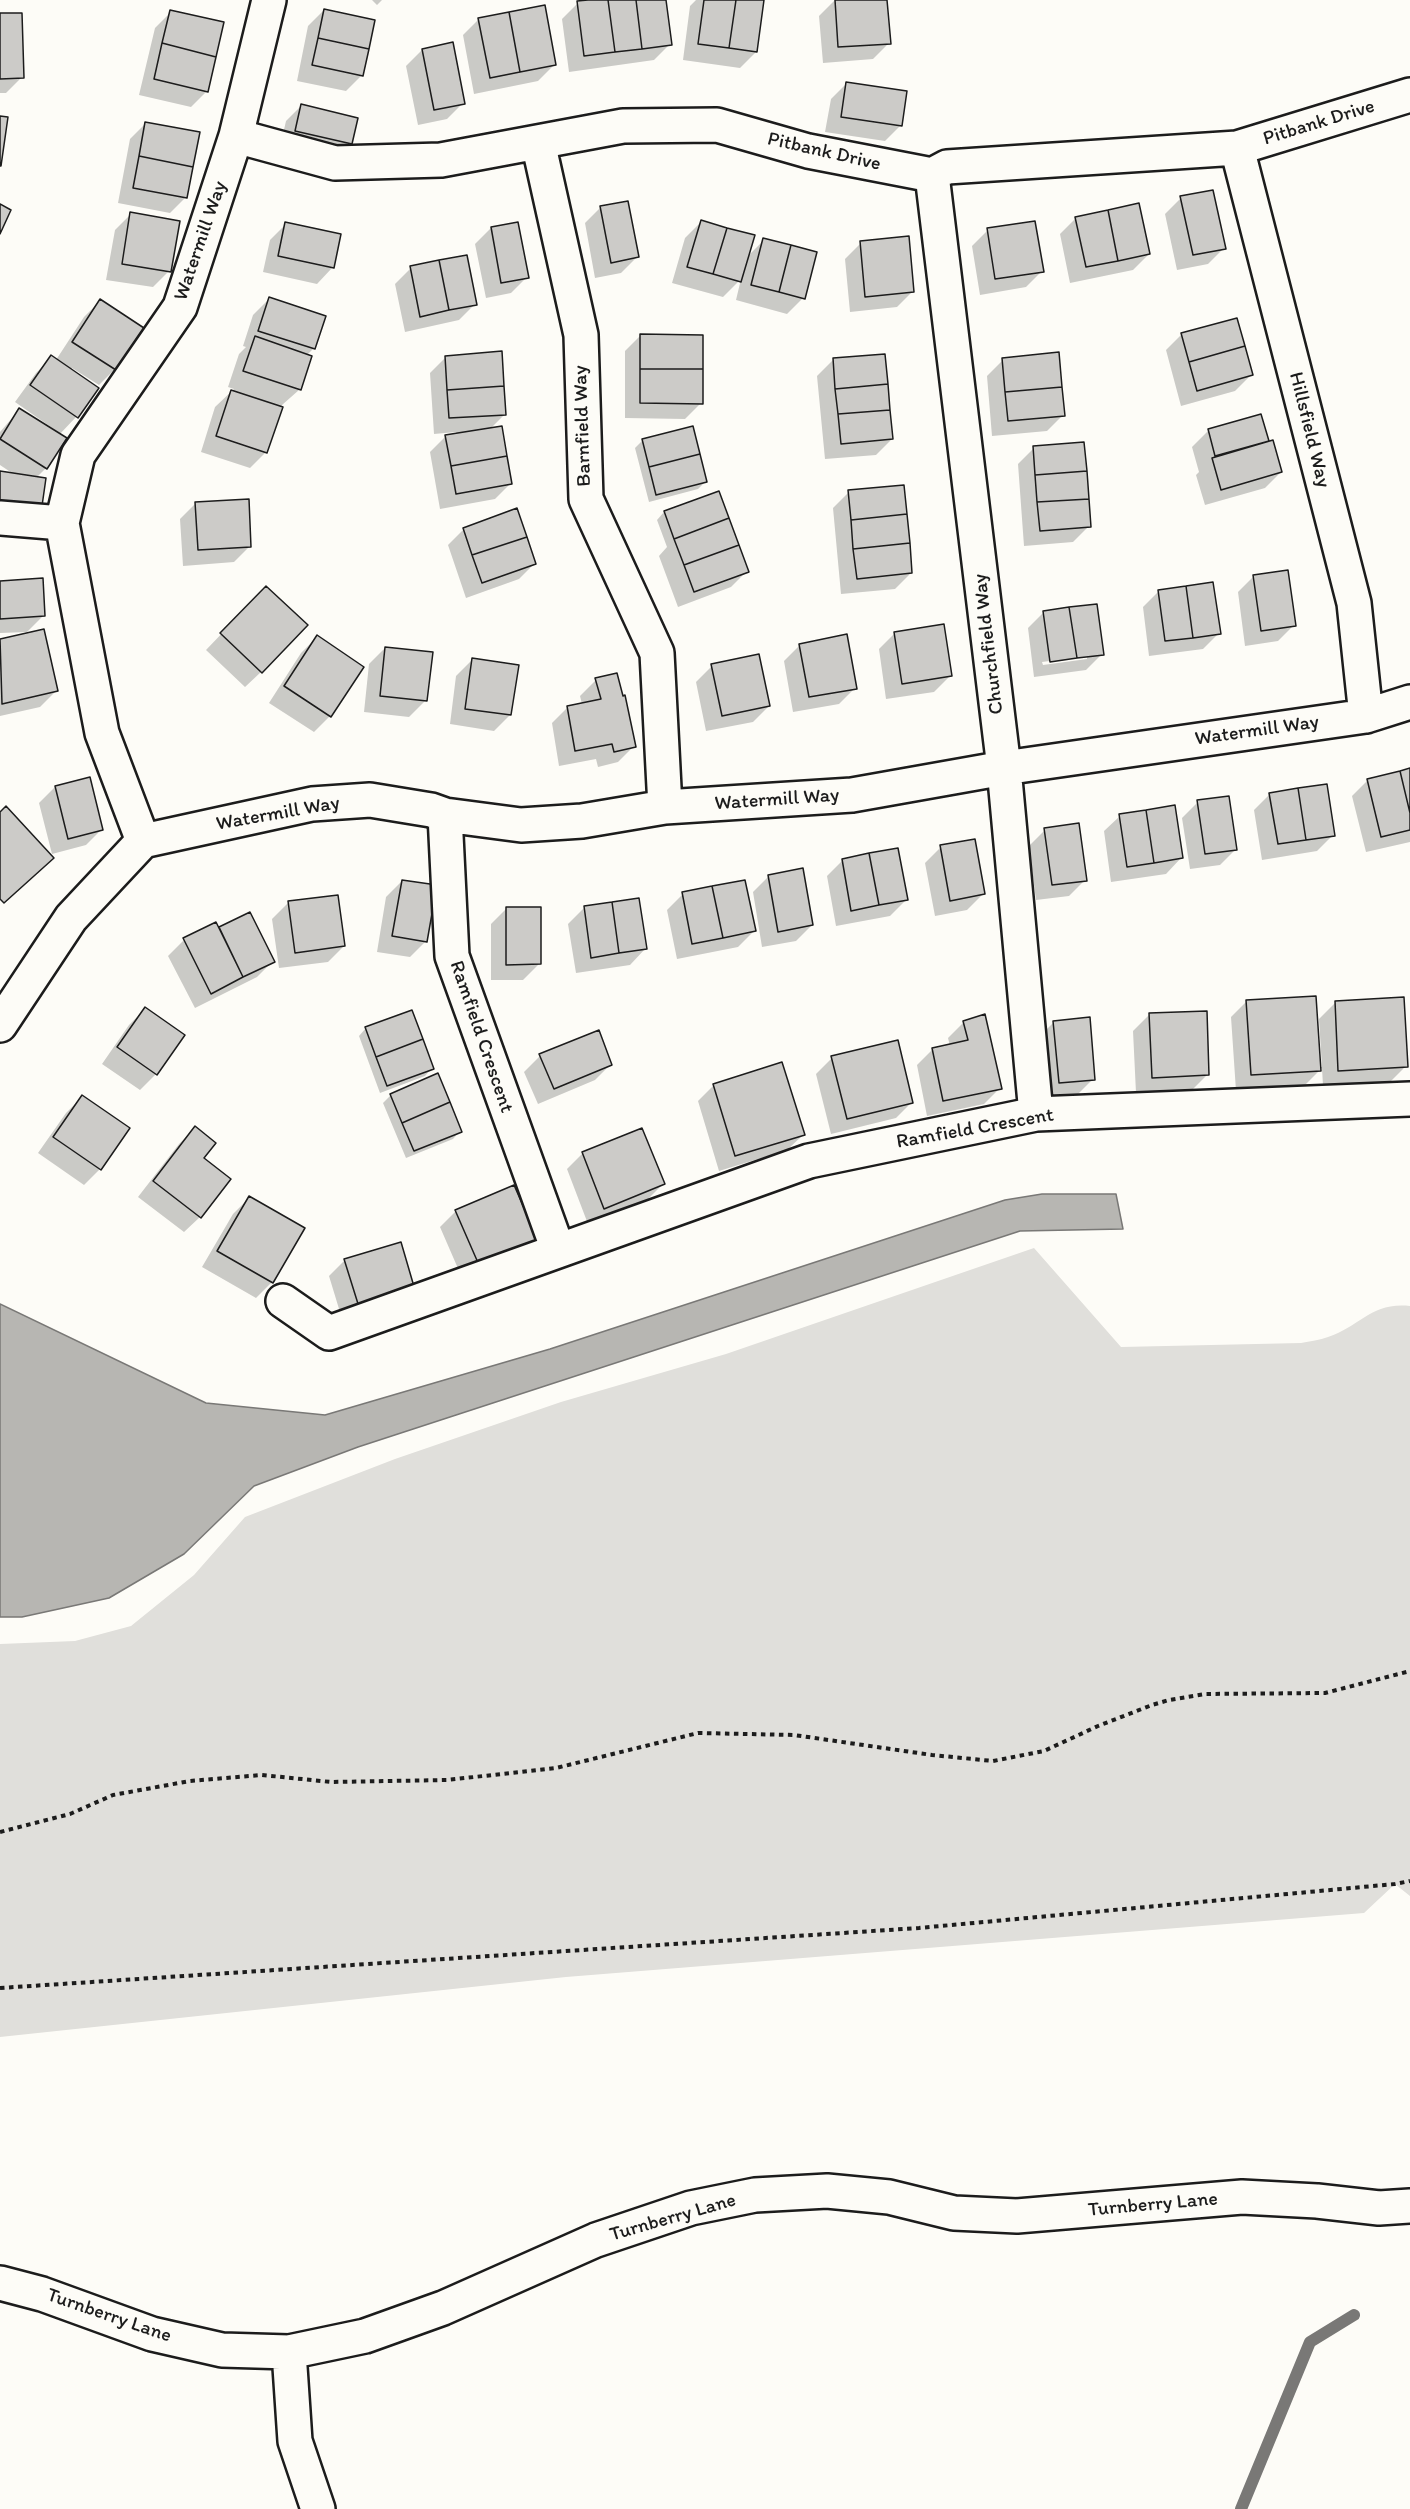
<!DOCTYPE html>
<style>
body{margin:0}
canvas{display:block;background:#fdfcf7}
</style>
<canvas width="1410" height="2509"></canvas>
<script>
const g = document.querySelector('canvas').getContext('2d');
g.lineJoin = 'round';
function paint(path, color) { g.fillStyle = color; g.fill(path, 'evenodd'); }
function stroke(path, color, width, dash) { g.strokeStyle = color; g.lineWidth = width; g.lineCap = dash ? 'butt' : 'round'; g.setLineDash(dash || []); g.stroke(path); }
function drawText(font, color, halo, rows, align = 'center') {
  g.font = font + ' Itim,sans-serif'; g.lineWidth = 5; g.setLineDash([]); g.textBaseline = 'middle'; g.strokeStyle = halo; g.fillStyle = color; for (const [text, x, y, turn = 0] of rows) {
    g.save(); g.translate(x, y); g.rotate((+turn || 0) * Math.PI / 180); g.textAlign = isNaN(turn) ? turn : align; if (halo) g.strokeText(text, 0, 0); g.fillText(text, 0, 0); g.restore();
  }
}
paint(new Path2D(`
 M1034 1248 1121 1347 1301 1343C1310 1341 1320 1340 1328 1337 1361 1326 1371 1302 1410 1306V1896L1395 1884 1364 1913 566 1977 0 2037V1644L75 1641 131 1626 194 1575 245 1517 395 1459 561 1402 726 1354Z`), '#e0dfdb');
const water = new Path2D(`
 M1042 1194H1116L1123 1229 1020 1231 358 1447 254 1486 184 1554 109 1598 22 1617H0V1304L206 1403 325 1415 550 1349 1005 1200Z`);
paint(water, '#b7b6b2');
stroke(water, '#797876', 1.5);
paint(new Path2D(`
 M372 0H382L377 5Z
 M600 0H665L670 44 654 60 569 72 562 19 578 3Z
 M696 0H763L756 52 740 68 683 60 690 6Z
 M835 0H886L889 43 873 59 823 63 819 16Z
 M324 10 362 75 346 91 297 81 308 26Z
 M171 12 207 91 191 107 139 95 155 28Z
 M0 15 22 77 6 93H0Z
 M479 19 554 65 538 81 474 94 463 35Z
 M422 50 463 103 447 119 418 125 406 66Z
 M847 83 901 125 885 141 825 132 831 99Z
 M302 105 356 119 350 144 334 160 280 147 286 121Z
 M146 123 186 197 170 213 118 203 130 139Z
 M1181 198 1224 248 1208 264 1177 270 1165 214Z
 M601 207 637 257 621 273 595 278 585 223Z
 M131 214 169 271 153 287 106 280 115 230Z
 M1076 218 1149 254 1133 270 1070 283 1060 234Z
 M701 222 747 257 764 240 803 298 787 314 736 300 741 279 723 297 672 283 685 238Z
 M286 224 332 268 317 284 263 272 270 240Z
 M491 228 527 277 511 293 486 298 475 244Z
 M988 230 1042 271 1026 287 980 295 972 246Z
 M861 243 913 291 897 307 850 312 845 259Z
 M411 268 475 304 459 320 405 332 395 284Z
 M269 299 314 348 306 356 310 357 299 390 282 405 266 452 250 468 201 452 215 407 234 389 228 387 239 354 246 347 243 346 253 315Z
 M100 301 115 369 99 385 72 368 71 370 97 388 76 417 59 435 65 439 46 468 36 478 0 472 15 475 0 465V432L19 410 57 434 58 432 15 402 36 373 52 357 56 360 84 317Z
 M1182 334 1251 375 1235 391 1181 406 1166 350Z
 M641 335 701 403 685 419 625 418V351Z
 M446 357 505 414 490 429 511 483 495 499 440 509 430 452 446 436 457 434 456 432 434 434 430 373Z
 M833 360 892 439 876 455 825 459 817 376Z
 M1003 360 1063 415 1047 431 992 436 987 376Z
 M1260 416 1268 442 1281 472 1265 488 1205 505 1196 475 1199 472 1192 447 1208 431Z
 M643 440 705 482 698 489 649 502 635 448Z
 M1034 448 1089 526 1073 542 1024 546 1018 464Z
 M849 492 911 573 895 589 841 594 833 508Z
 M196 503 250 546 234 562 183 566 180 519Z
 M664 512 747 571 731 587 678 607 659 556 667 547 657 520Z
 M464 529 535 563 519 579 466 598 448 545Z
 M1254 576 1294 625 1278 641 1245 646 1238 592Z
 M0 582 43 616 27 632 0 633Z
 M1159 591 1219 633 1203 649 1149 656 1143 607Z
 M250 604 261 672 245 687 206 650Z
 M1044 612 1102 654 1086 670 1034 677 1028 628ZM1087 656V659L1043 665 1042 662Z
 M43 631 56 691 40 707 0 716V640Z
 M895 633 950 676 934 692 886 699 879 649Z
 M317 637 330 716 314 732 269 703 301 653Z
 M800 645 855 688 839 704 793 712 784 661Z
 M385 648 425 701 409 717 364 712 369 664Z
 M472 660 510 715 494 731 450 724 456 676Z
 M712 666 769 706 753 722 706 731 696 682Z
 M596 680 634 746 618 762 598 767 596 759 559 766 552 723 568 707 582 704 580 696Z
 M1410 770V842L1366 852 1352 796 1368 780Z
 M89 779 102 829 86 845 52 854 39 803 55 787Z
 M1270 794 1333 835 1317 851 1262 860 1254 810Z
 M1198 802 1236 849 1220 865 1190 869 1182 818Z
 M1120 816 1181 858 1166 874 1111 882 1104 831Z
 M1045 830 1085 880 1069 896 1036 900 1029 846Z
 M941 847 983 894 967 910 935 916 925 863Z
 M843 860 906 900 890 916 836 926 827 876Z
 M769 876 812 925 796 941 762 947 753 892Z
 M402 881 426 941 410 957 377 952 386 897Z
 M683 894 754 931 738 947 677 959 667 910Z
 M288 903 344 946 328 962 279 968 272 919Z
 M507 908 539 964 523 980H491V924Z
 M584 908 645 949 630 965 576 973 568 924Z
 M249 914 273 961 257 977 195 1008 168 956 184 940 218 929Z
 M1247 1001 1319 1067H1322L1319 1019 1335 1003 1406 1066 1390 1082 1323 1086 1322 1068 1303 1087 1236 1091 1231 1017Z
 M145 1009 156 1074 140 1090 102 1064 129 1025Z
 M1149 1015 1208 1074 1192 1090 1136 1093 1133 1031Z
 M964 1022 1000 1088 984 1104 927 1116 917 1065 933 1049 950 1046 948 1038Z
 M1054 1022 1093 1079 1077 1095 1043 1099 1038 1038Z
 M366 1028 432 1068 425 1076 380 1093 359 1036Z
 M540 1056 611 1064 595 1080 538 1104 524 1072Z
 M832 1058 912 1102 896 1118 831 1134 816 1074Z
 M714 1085 803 1135 787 1150 719 1171 698 1101Z
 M391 1095 460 1131 453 1139 406 1158 383 1103Z
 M82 1097 100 1169 84 1185 38 1153 66 1113Z
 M195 1128 201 1159 200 1217 184 1232 138 1197 179 1144Z
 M583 1153 663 1184 647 1200 588 1224 567 1169Z
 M249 1198 272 1282 256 1298 202 1267 233 1214Z
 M456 1211 536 1240 520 1256 463 1280 440 1227Z
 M345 1260 413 1290 343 1322 329 1276Z`), '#0003');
stroke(new Path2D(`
 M1241 2509 1310 2342 1354 2315`), '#797876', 12);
const building = new Path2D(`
 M588 0H608L615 52 584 56 577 1Z
 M608 0H636L642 49 615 52Z
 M636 0H666L672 45 642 49Z
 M704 0H736L729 48 698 44Z
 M736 0H764L757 52 729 48Z
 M835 0H887L891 44 838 47Z
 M545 5 556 65 520 72 509 12Z
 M324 9 375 20 369 49 318 38Z
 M170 10 224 22 216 57 162 43Z
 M509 12 520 72 490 78 478 18Z
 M0 13H22L24 78 0 79Z
 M318 38 369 49 363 76 312 65Z
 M453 42 465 104 434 110 422 49Z
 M162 43 216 57 208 92 154 79Z
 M846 82 907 91 902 126 841 117Z
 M301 104 358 118 352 144 295 131Z
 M0 116 8 117 1 166H0Z
 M145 122 200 132 193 167 139 156Z
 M139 156 193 167 187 198 133 188Z
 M1213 190 1226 249 1193 255 1180 196Z
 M628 201 639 257 611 263 600 206Z
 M1139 203 1150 254 1118 261 1108 210Z
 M0 204 11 210 0 234Z
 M1108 210 1118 261 1086 267 1075 217Z
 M130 212 180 221 171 272 122 264Z
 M701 220 727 228 713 274 687 267Z
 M1035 221 1044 272 995 279 987 228Z
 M285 222 341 234 334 268 278 256Z
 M518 222 529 278 501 283 491 227Z
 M727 228 755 235 741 282 713 274Z
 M909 236 914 292 865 297 860 241Z
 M763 238 791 245 779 292 751 285Z
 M791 245 817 252 805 299 779 292Z
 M467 255 477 305 449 310 439 260Z
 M439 260 449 310 420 317 410 266Z
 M269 297 326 316 315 349 258 331Z
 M100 299 144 328 116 370 72 342Z
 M1237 318 1245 346 1189 362 1181 333Z
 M640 334 703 335V369H640Z
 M255 336 312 356 301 390 243 371Z
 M1245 346 1253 375 1197 391 1189 362Z
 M502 351 504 386 447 390 445 356Z
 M1059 352 1062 387 1005 392 1002 358Z
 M885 354 888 384 835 389 833 358Z
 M51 355 99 388 78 418 30 385Z
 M640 369H703V404L640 403Z
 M888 384 890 410 838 414 835 389Z
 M504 386 506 415 449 418 447 390Z
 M1062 387 1065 416 1008 421 1005 392Z
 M231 390 283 407 267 453 216 436Z
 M19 408 67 438 47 469 0 439Z
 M890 410 893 439 841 444 838 414Z
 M1261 414 1269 441 1215 456 1208 429Z
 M502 426 507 456 451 466 445 435Z
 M693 426 700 454 649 467 642 439Z
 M1273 440 1282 472 1221 490 1212 458Z
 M1084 442 1087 471 1035 475 1033 446Z
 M700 454 707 482 656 495 649 467Z
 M507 456 512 484 456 494 451 466Z
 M0 471 46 478 41 513 0 506Z
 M1087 471 1089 499 1037 502 1035 475Z
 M904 485 907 514 851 520 848 490Z
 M719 491 729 518 674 539 664 511Z
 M249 499 251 547 198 550 195 502Z
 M1089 499 1091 527 1040 531 1037 502Z
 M517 508 527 537 472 555 463 528Z
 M907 514 910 543 853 549 851 520Z
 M729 518 739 545 684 565 674 539Z
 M527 537 536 564 482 583 472 555Z
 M910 543 912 573 857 579 853 549Z
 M739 545 749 572 694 592 684 565Z
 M1288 570 1296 626 1261 631 1253 575Z
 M43 578 45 616 0 619V581Z
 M1213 582 1221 634 1193 638 1186 586Z
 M266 586 308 625 262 673 220 633Z
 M1186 586 1193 638 1165 641 1158 590Z
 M1097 604 1104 655 1077 658 1069 607Z
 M1069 607 1077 658 1050 662 1043 611Z
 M944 624 952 676 902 684 894 632Z
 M44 629 58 691 2 704 0 639Z
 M847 634 857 689 809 697 799 644Z
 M317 635 364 667 331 717 284 686Z
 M385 647 433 652 427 701 380 696Z
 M759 654 770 706 722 716 711 664Z
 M472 658 519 665 511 715 465 709Z
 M617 673 623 696 625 695 636 747 614 752 612 744 575 751 567 706 601 699 595 678Z
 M1410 768V813L1400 771Z
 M1400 771 1410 813V830L1381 837 1367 779Z
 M90 777 103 830 68 839 55 786Z
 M1327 784 1335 836 1306 840 1298 788Z
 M1298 788 1306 840 1278 844 1269 793Z
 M1229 796 1237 850 1205 854 1197 800Z
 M1175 805 1183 858 1154 863 1146 810Z
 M6 806 54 858 4 903 0 899V812Z
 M1146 810 1154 863 1127 867 1119 814Z
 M1079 823 1087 881 1052 885 1044 828Z
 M975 839 985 894 950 901 940 845Z
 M898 848 908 900 879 905 869 853Z
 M869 853 879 905 851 911 842 859Z
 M803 868 813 925 778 932 768 875Z
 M402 880 437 885 427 942 392 936Z
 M745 880 756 931 723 938 712 886Z
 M712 886 723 938 692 944 682 892Z
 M338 895 345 946 295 953 288 901Z
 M639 898 647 949 619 953 612 902Z
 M612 902 619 953 591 958 584 906Z
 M506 907H541V964L506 965Z
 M250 912 275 962 243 977 219 927Z
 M216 922 243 977 211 994 183 938Z
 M1316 996 1321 1071 1251 1075 1246 1000Z
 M1404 997 1408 1067 1338 1071 1335 1001Z
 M145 1007 185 1035 157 1075 117 1047Z
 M412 1010 423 1039 376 1057 365 1027Z
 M1207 1011 1209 1075 1152 1078 1149 1013Z
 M985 1014 1002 1089 943 1101 932 1048 968 1040 963 1021Z
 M1090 1017 1095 1080 1059 1083 1053 1021Z
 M599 1030 612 1065 554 1089 539 1054Z
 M423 1039 434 1069 387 1086 376 1057Z
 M898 1040 913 1103 847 1119 831 1056Z
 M782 1062 805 1135 735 1156 713 1084Z
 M438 1073 450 1102 402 1123 390 1094Z
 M82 1095 130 1128 101 1170 53 1137Z
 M450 1102 462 1132 414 1151 402 1123Z
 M195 1126 216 1143 204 1158 231 1179 201 1218 153 1181Z
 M642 1128 665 1184 604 1209 582 1152Z
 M514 1185 538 1240 479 1265 455 1210Z
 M249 1196 305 1228 273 1283 217 1251Z
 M401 1242 415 1290 359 1307 344 1259Z`);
paint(building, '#cccbc8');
stroke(building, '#1c1c1c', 1.5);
const street = new Path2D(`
 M236 136 335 163 441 160 623 126 717 125 808 151 932 175 947 167 1237 148 1410 95
 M538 142 581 335 586 499 657 653 665 807
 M1237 148 1354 603 1366 716
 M932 175 1004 768 1036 1114
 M0 518 62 523
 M445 815 452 956 558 1250
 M143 841 102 733 62 523 78 455 180 307 236 136 269 0
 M0 1025 71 918 143 841 312 804 370 800 431 810 445 815 521 825 582 821 665 807 852 795 1004 768 1366 716 1410 702
 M283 1301 329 1333 809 1161 1036 1114 1410 1099
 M0 2283 42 2294 152 2334 222 2350 289 2352 365 2336 443 2308 596 2240 691 2208 755 2195 827 2191 889 2197 954 2213 1017 2216 1242 2197 1317 2201 1379 2208 1410 2206
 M289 2352 295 2441 318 2509`);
stroke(street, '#1c1c1c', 38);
stroke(new Path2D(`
 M0 1832 70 1814 113 1795 190 1781 262 1775 331 1782 447 1780 556 1768 698 1733 794 1735 932 1755 993 1761 1044 1751 1098 1726 1152 1705 1169 1700 1205 1694 1325 1693 1410 1671
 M0 1988 919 1928 1395 1884 1410 1881`), '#1c1c1c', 4, [4.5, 4.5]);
stroke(street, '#fdfcf7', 33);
drawText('20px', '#1c1c1c', '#fdfcf7', [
 ["Pitbank Drive",1319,123,-17],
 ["Pitbank Drive",824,152,13],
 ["Watermill Way",201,241,-71],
 ["Barnfield Way",583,426,-92],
 ["Hillsfield Way",1309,430,76],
 ["Churchfield Way",989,644,-97],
 ["Watermill Way",1257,731,-8],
 ["Watermill Way",777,800,-4],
 ["Watermill Way",278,814,-10],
 ["Ramfield Crescent",481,1037,71],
 ["Ramfield Crescent",975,1129,-10],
 ["Turnberry Lane",1153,2205,-5],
 ["Turnberry Lane",673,2218,-16],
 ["Turnberry Lane",109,2316,19]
]);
</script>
